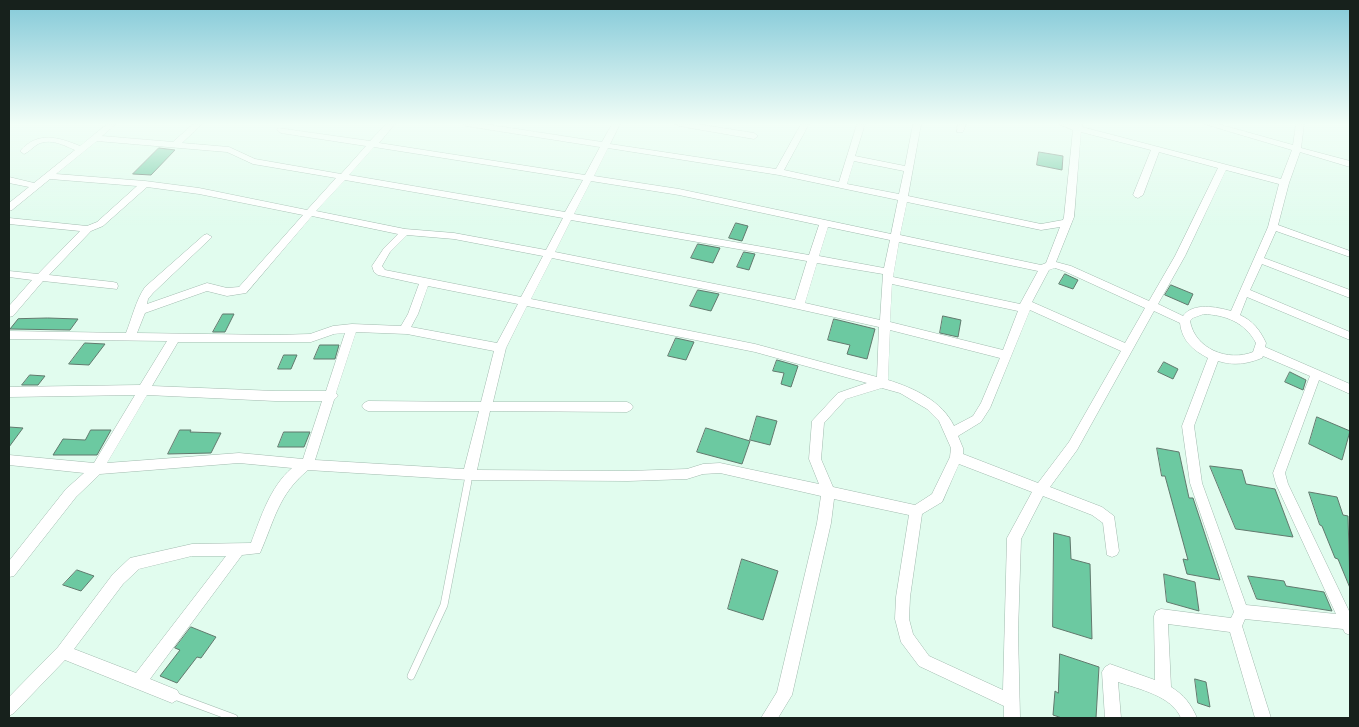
<!DOCTYPE html>
<style>
body{margin:0}
#map{position:relative;width:1359px;height:727px;overflow:hidden;background:#e1fcee;font-family:"Public Sans",sans-serif}
canvas{display:block}
.frame{position:absolute;inset:0;border:10px solid #17211c;pointer-events:none}
</style>
<div id="map">
<canvas width="1359" height="727"></canvas>
<div class="frame"></div>
</div>
<script>
const g = document.querySelector('canvas').getContext('2d');
g.lineJoin = 'round';
function paint(path, color) { g.fillStyle = color; g.fill(path, 'evenodd'); }
function stroke(path, color, width, dash) { g.strokeStyle = color; g.lineWidth = width; g.lineCap = dash ? 'butt' : 'round'; g.setLineDash(dash || []); g.stroke(path); }
const building = new Path2D(`
 M159 148 175 150 151 175 133 174Z
 M1039 152 1063 156 1062 170 1037 165Z
 M736 223 748 226 742 241 729 238Z
 M698 244 720 248 713 263 691 258Z
 M744 252 755 254 749 270 737 267Z
 M1065 274 1078 280 1073 289 1059 284Z
 M1171 285 1193 294 1188 305 1165 295Z
 M698 290 719 294 711 311 690 306Z
 M223 314H234L225 332H213Z
 M943 316 961 320 958 337 940 333Z
 M48 318 78 319 70 330 10 329 18 319Z
 M834 319 875 329 867 359 847 354 850 345 828 340Z
 M676 338 694 342 686 360 668 356Z
 M85 343 105 344 89 365 69 364Z
 M320 345H339L335 359H314Z
 M284 355H297L291 369H278Z
 M777 360 798 366 791 387 781 384 784 373 773 371Z
 M1164 362 1178 369 1173 379 1158 372Z
 M1290 372 1306 380 1303 390 1285 382Z
 M30 375 45 376 38 385H22Z
 M757 416 777 421 770 445 750 440Z
 M1317 417 1350 431 1342 460 1309 444Z
 M9 427 23 428 9 447Z
 M706 428 750 441 742 464 697 452Z
 M91 430H111L97 455H53L63 439 85 440Z
 M180 430H191L190 432 221 433 211 453 168 454Z
 M284 432H310L304 447H278Z
 M1157 448 1179 452 1189 498H1193L1220 580 1187 574 1183 559 1188 560 1165 476H1162Z
 M1210 466 1242 470 1246 484 1275 489 1293 537 1236 529Z
 M1309 492 1337 497 1343 515 1348 516 1350 588 1338 559 1335 558 1322 526 1320 525Z
 M1054 533 1070 537 1071 559 1090 564 1092 639 1053 627Z
 M742 559 778 571 763 620 728 609Z
 M77 570 94 576 81 591 63 585Z
 M1164 574 1195 582 1199 611 1167 602Z
 M1248 576 1284 581 1286 586 1324 592 1332 611 1257 599Z
 M191 627 216 637 201 658 197 657 177 683 160 676 180 650 175 648Z
 M1060 654 1099 667 1096 718H1062L1053 715 1055 691 1058 693Z
 M1195 679 1206 682 1210 707 1198 703Z`);
paint(building, '#6cc9a1');
stroke(building, '#61796d', 1);
const serviceFar1 = new Path2D(`
 M468 482 469 475`);
const service = new Path2D(`
 M411 676 444 605 468 481
 M172 695 234 718`);
const minor = new Path2D(`
 M107 124H116L102 136 173 142 193 124H202L182 143 229 147 255 159 341 174 366 146 281 133 277 130 278 128 370 141 386 124H395L379 143 585 175 600 147 466 126 462 124H484L602 142 612 124H620L610 144 776 169 801 124H809L784 170 839 182 857 124H865L855 156 905 166 913 124H921L908 196 1041 224 1063 220 1064 217 1073 130 1058 124H1082V127L1281 179 1292 150 1204 124H1218L1293 145 1296 124H1304L1301 148 1350 161V167L1300 152 1289 183 1278 225 1350 251V257L1276 231 1264 258 1350 290V298L1262 264 1250 290 1350 332V340L1247 297 1240 315C1253 321 1260 330 1266 343L1265 347 1350 384V394L1319 380 1285 473 1288 484 1350 613V635L1345 633 1343 629 1245 619 1242 626 1271 718H1255L1230 632 1168 624 1171 687C1184 695 1191 704 1197 718H1181C1172 696 1139 689 1118 682L1121 718H1105L1102 672 1105 667 1110 664 1155 680 1154 616 1156 611 1161 609 1231 618 1234 612 1190 483 1182 426 1208 358C1193 350 1182 341 1180 323L1154 311 1077 450 1050 487 1102 507 1114 516 1119 551 1117 555 1112 557 1107 555 1103 523 1092 515 1043 496 1021 539 1018 632 1020 718H1004V706L919 666 901 642 895 619 896 597 909 515 834 499 831 523 792 695 778 718H761L777 692 817 523 821 496 720 473 703 474 687 479 628 481 469 480 308 470C278 495 275 519 260 553L242 555 150 679 177 690 180 695 177 700 172 703 65 660 14 713 9 716V697L58 647 113 574 130 558 192 544 251 543C261 517 270 487 292 468L239 463 100 474 76 497 14 576 9 577V561L66 489 84 473 9 465V455L94 463 135 395 9 397V387L140 385 167 341 9 339V331L126 333C132 318 136 300 145 287L204 235 207 234 212 237 153 293 148 299 147 304 207 283 227 288 239 287 303 215 199 194 147 187 103 226 91 231 49 275 113 282 117 283 118 286 117 289 43 281 13 316 9 317V306L32 280 9 277V271L38 274 80 231 9 224V218L87 226 97 222 137 186 50 179 12 210 9 211V203L29 187 9 183V177L34 183 75 150C63 145 51 138 38 144 33 147 29 152 24 154L20 151C38 131 58 137 80 146ZM1081 132 1151 150 1133 195 1135 197 1138 198 1143 195 1159 152 1218 168 1175 256 1149 301 1071 266 1056 262 1074 217ZM97 141 227 152 253 164 336 178 307 210 199 188 145 181 56 174ZM374 147 583 180 565 212 349 175ZM608 148 779 175 898 200 891 234 679 189 594 176ZM854 161 904 171 899 194 847 184ZM1226 170 1279 184 1268 227 1231 311C1217 307 1193 302 1183 316L1158 304 1185 256ZM345 180 563 218 546 250 454 233 405 229 316 211ZM591 181 679 195 819 225 809 255 574 214ZM907 202 1041 230 1060 227 1046 263 1041 265 900 235ZM312 216 398 234 384 248 372 266 374 272 378 275 419 284 408 314 401 326 352 324 333 326 310 334 276 335 137 333 145 313 207 291 227 296 246 293ZM571 220 807 261 795 300 555 252ZM828 227 890 240 884 268 819 256ZM407 235 454 239 543 256 521 297 385 270 382 266 390 252ZM899 242 1038 271 1020 304 893 277ZM552 258 753 299 879 327 877 377 755 344 531 299ZM817 263 883 274 880 320 805 303ZM1055 268 1064 271 1145 308 1125 343 1032 302 1049 270ZM892 284 1018 311 1003 350 890 322ZM428 286 518 304 497 343 411 327 418 314ZM527 306 755 352 867 383 838 393 812 421 809 459 819 484 720 463 703 464 687 469 628 471 477 470 490 411 627 412 631 410 633 407 631 404 627 402H493L506 348ZM1030 310 1121 351 1069 442 1038 483 963 454V448L958 436 981 422 990 408ZM1204 314C1225 315 1245 322 1256 343L1253 352C1228 362 1195 349 1190 321L1193 318ZM890 330 1000 358 981 403 973 416 954 426C942 401 914 388 888 380ZM356 332 407 334 494 351 481 402 368 401 364 403 362 406 364 409 368 411H479L464 469 315 460 334 400 338 396 336 393ZM345 333 326 391H275L152 386 178 342H311L334 334ZM1263 356 1310 376 1273 473 1276 484 1336 614 1246 605 1202 483 1194 426 1218 361C1234 366 1247 364 1262 358ZM882 388 900 393 927 409 939 421 951 448 950 457 932 494 915 505 833 487 821 459 824 423 846 399ZM147 395 275 401H322L303 459 239 453 107 463ZM959 464 1032 492 1007 538 1003 690 929 656 913 634 909 619 910 597 922 514 942 502ZM192 556H226L136 673 74 649 123 584 139 569Z
 M675 124H697L754 133 758 136 754 139 679 126Z
 M958 124H966L963 132H957Z`);
stroke(serviceFar1, '#a1baae', 7);
stroke(service, '#a1baae', 8);
stroke(minor, '#a1baae', 1);
stroke(serviceFar1, '#fff', 5.5);
stroke(service, '#fff', 7);
paint(minor, '#fff');
const sky = g.createLinearGradient(0, 0, 0, 226);
sky.addColorStop(0, '#83c9d8');
sky.addColorStop(0.55, '#f2fef7');
sky.addColorStop(1, '#f2fef700');
g.fillStyle = sky;
g.fillRect(0, 0, 1359, 226);
</script>
